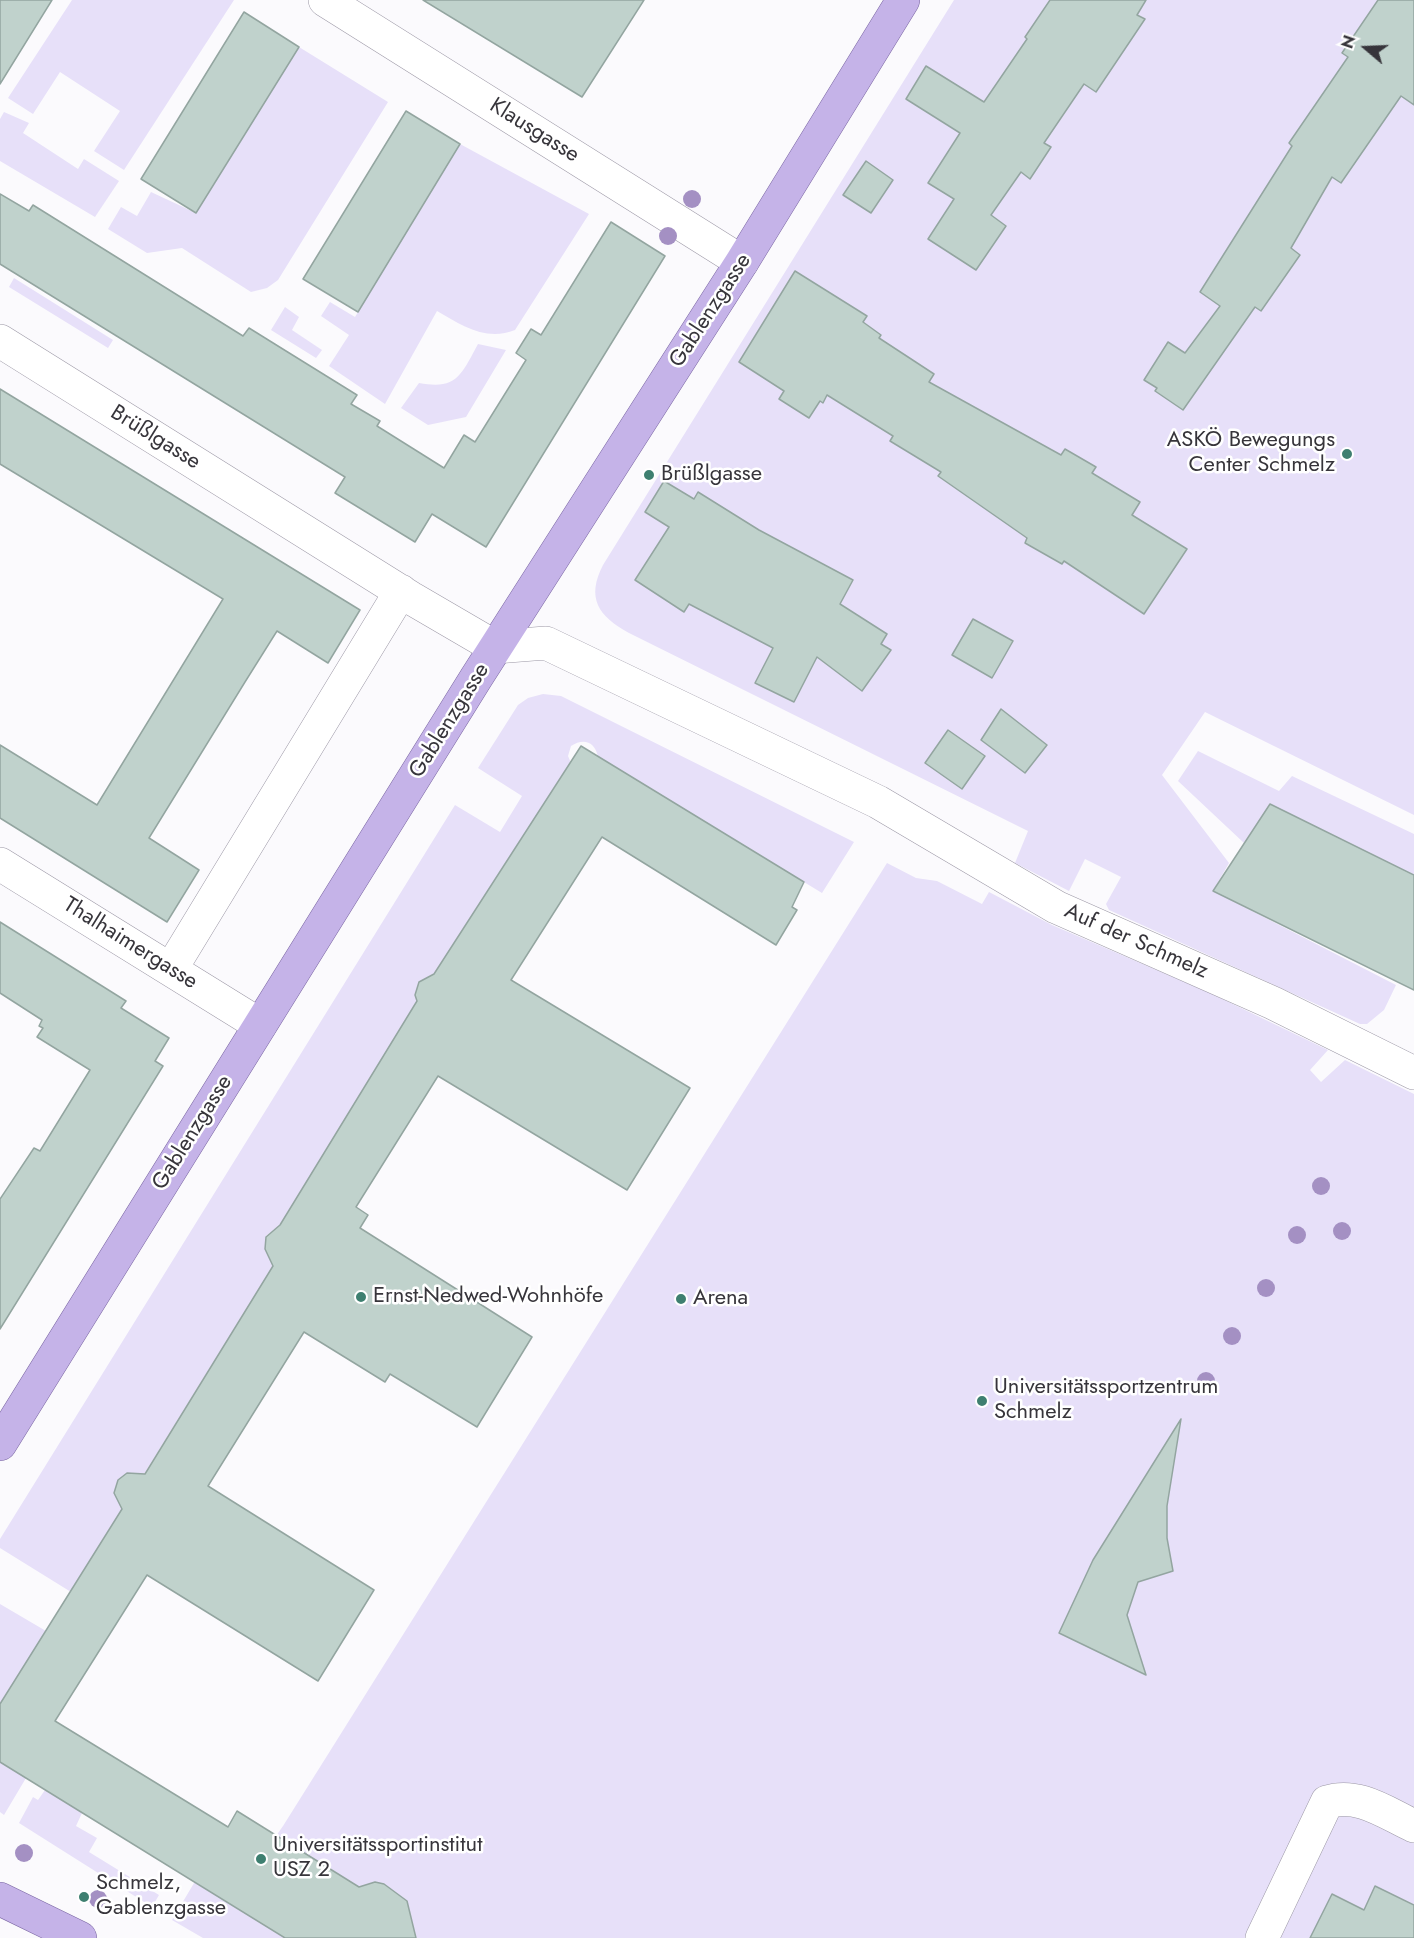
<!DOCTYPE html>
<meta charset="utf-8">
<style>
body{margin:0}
#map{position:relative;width:1414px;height:1938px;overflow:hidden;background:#fbfafd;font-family:Jost,sans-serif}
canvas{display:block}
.north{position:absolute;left:1336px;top:18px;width:60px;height:60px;-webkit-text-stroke:4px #fff;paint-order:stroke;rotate:289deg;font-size:16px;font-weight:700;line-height:24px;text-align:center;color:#37353b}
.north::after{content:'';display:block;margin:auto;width:21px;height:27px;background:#37353b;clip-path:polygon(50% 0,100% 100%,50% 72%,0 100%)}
</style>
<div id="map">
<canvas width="1414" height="1938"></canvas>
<div class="north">N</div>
</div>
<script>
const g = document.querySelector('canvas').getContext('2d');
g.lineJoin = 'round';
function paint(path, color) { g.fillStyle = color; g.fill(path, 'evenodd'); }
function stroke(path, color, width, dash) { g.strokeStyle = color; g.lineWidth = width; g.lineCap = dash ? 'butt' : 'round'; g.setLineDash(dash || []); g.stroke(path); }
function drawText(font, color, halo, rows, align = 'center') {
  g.font = font + ' Jost,sans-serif'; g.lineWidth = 5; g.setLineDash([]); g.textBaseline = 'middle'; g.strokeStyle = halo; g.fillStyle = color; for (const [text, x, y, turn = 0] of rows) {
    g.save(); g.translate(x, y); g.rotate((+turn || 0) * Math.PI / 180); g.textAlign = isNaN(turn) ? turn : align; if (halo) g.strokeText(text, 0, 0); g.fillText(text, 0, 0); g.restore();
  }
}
paint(new Path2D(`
 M72 0H234L124 170 94 151 120 111 60 72 33 114 8 98Z
 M954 0H1414V815L1205 712 1162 775 1229 863 1213 891 1396 985 1384 1010 1367 1024H1360L1109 910 1106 904 1121 877 1085 859 1069 891 1015 863 1028 831 629 633C598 616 586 598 603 565Z
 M299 47 388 102 278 280 267 288 251 292 182 248 147 253 108 229 121 207 137 216 151 192 196 213Z
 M4 112 29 123 23 133 78 169 84 159 119 181 95 217 0 161V119Z
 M460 144 589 214 515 330C486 342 461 325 437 311L385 404 329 366 349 335 321 316 330 302 355 317Z
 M14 278 113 340 108 348 9 287Z
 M285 307 299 317 292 330 322 350 316 358 271 330Z
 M478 344 506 350 466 417 428 425 401 408 419 383C457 390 461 375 478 344Z
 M543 694 561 696 854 842 822 893 598 757C595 741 583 738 571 746L568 756 571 763 437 978 431 975 419 982 415 995 420 1005 408 1016 290 1209 287 1228H276L266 1236 265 1249 275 1263 143 1476 127 1473 118 1481 114 1493 124 1506 71 1592 0 1548V1539L455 805 500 832 522 796 478 768 518 705 528 698Z
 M1198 751 1279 791 1292 776 1414 834V875L1270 805 1244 843 1178 781Z
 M887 863 916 878 937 881 982 904 989 892 1052 925 1210 993 1328 1050 1310 1070 1321 1082 1345 1060 1414 1094V1938H203L172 1920 237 1811 276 1836 283 1826Z
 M0 1604 46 1631 0 1704Z
 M0 1762 26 1778 4 1815 0 1812Z
 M45 1790 82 1813 76 1826 97 1838 89 1852 159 1895 152 1907 19 1823 33 1797 38 1800Z`), '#e7e0f9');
const building = new Path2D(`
 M0 0H52L0 84Z
 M423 0H644L582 97Z
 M1050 0H1146L1137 15 1145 19 1096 92 1084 84 1044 143 1051 147 1030 179 1021 172 991 215 1006 226 976 270 928 239 954 199 928 183 960 133 906 99 926 66 984 102 1027 39 1025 37Z
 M1378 0H1414V105L1401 96 1341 183 1332 177 1291 248 1300 255 1261 311 1255 307 1183 410 1155 391 1157 388 1144 380 1168 342 1185 353 1220 306 1200 292 1292 146 1289 143 1348 57 1342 53Z
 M244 12 299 47 196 213 141 179Z
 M406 111 460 144 358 312 303 279Z
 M866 161 893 180 871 213 843 195Z
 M0 194 29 211 33 205 243 336 249 328 286 351 357 395 351 404 380 421 377 426 444 468 464 435 475 442 526 360 516 353 531 329 541 335 611 222 665 256 486 547 432 514 415 542 335 493 345 477 0 264Z
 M795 271 867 316 863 322 881 335 879 338 934 374 929 382 1061 455 1065 449 1096 467 1092 473 1140 502 1132 515 1187 549 1144 614 1064 561 1062 564 1025 543 1027 538 938 476 941 472 890 441 893 436 827 395 823 403 820 401 809 418 779 399 784 391 739 362Z
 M0 389 360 610 328 663 277 631 245 682 149 838 199 870 167 922 0 818V745L97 805 223 599 0 464Z
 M664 481 694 499 698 492 759 530 853 580 840 604 887 634 881 644 891 650 862 691 817 657 794 702 755 683 773 648 689 604 684 612 635 580 669 527 645 512Z
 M973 619 1013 641 992 678 952 655Z
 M1001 709 1047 745 1025 773 981 740Z
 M948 730 985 756 962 789 925 763Z
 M581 746 804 882 792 907 797 910 776 945 602 837 511 980 690 1088 627 1190 438 1076 356 1207 368 1215 360 1228 532 1337 477 1427 390 1374 385 1382 304 1332 208 1486 374 1590 318 1681 147 1575 55 1721 228 1827 237 1811 359 1887 375 1882 384 1884 407 1901 416 1938H285L0 1762V1704L122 1509 114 1493 118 1480 127 1473 145 1474 273 1266 265 1249 266 1237 280 1225 417 1001 415 995 419 982 434 974Z
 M1270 804 1414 875V990L1213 891Z
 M0 922 126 1001 121 1008 169 1038 155 1061 163 1066 0 1329V1199L34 1148 40 1151 90 1070 37 1037 43 1028 39 1026 42 1020 0 993Z
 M1181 1419 1167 1506V1538L1173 1571 1138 1582 1127 1615 1146 1675 1059 1633 1093 1560Z
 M1375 1886 1414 1905V1938H1310L1332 1894 1364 1910Z`);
paint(building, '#c0d2cc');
stroke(building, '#93a5a0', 1.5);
const minor = new Path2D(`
 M325 0 742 262
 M0 341 411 598 495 647 546 643 878 802 1056 907 1273 1003 1414 1073
 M0 864 260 1025
 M171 969 401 591
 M1262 1938 1327 1802C1358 1792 1386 1813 1414 1826`);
const major = new Path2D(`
 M0 1444 476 678 742 262 903 0
 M0 1899 80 1938`);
stroke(minor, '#9c98a6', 34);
stroke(major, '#7a66a2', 34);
stroke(minor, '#fff', 33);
stroke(major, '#c5b3e8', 33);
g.fillStyle = '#a490c3';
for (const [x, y] of [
 [692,199],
 [668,236],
 [1321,1186],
 [1342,1231],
 [1297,1235],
 [1266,1288],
 [1232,1336],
 [1206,1381],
 [24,1853],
 [98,1899]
]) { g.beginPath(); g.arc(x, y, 9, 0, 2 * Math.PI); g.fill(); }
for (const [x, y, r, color] of [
 [1347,454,6,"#3e7f70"],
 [649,475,6,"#3e7f70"],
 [361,1297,6,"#3e7f70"],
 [681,1299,6,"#3e7f70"],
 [982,1401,6,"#3e7f70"],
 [261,1859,6,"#3e7f70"],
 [84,1897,6,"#3e7f70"]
]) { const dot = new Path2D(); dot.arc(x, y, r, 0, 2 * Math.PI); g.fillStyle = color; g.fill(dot); stroke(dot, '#fff', 2); }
drawText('22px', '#37353b', '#fff', [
 ["Klausgasse",534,131,32],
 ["Gablenzgasse",711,311,-57],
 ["Brüßlgasse",155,438,32],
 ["Gablenzgasse",450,721,-58],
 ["Auf der Schmelz",1136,942,24],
 ["Thalhaimergasse",130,944,32],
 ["Gablenzgasse",193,1133,-58]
]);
drawText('22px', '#37353b', '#fff', [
 ["ASKÖ Bewegungs",1335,441,"right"],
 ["Center Schmelz",1335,466,"right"],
 ["Brüßlgasse",661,475],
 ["Ernst-Nedwed-Wohnhöfe",373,1297],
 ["Arena",693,1299],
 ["Universitätssportzentrum",994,1388],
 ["Schmelz",994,1413],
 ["Universitätssportinstitut",273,1846],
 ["USZ 2",273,1871],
 ["Schmelz,",96,1884],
 ["Gablenzgasse",96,1909]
], 'left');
</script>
